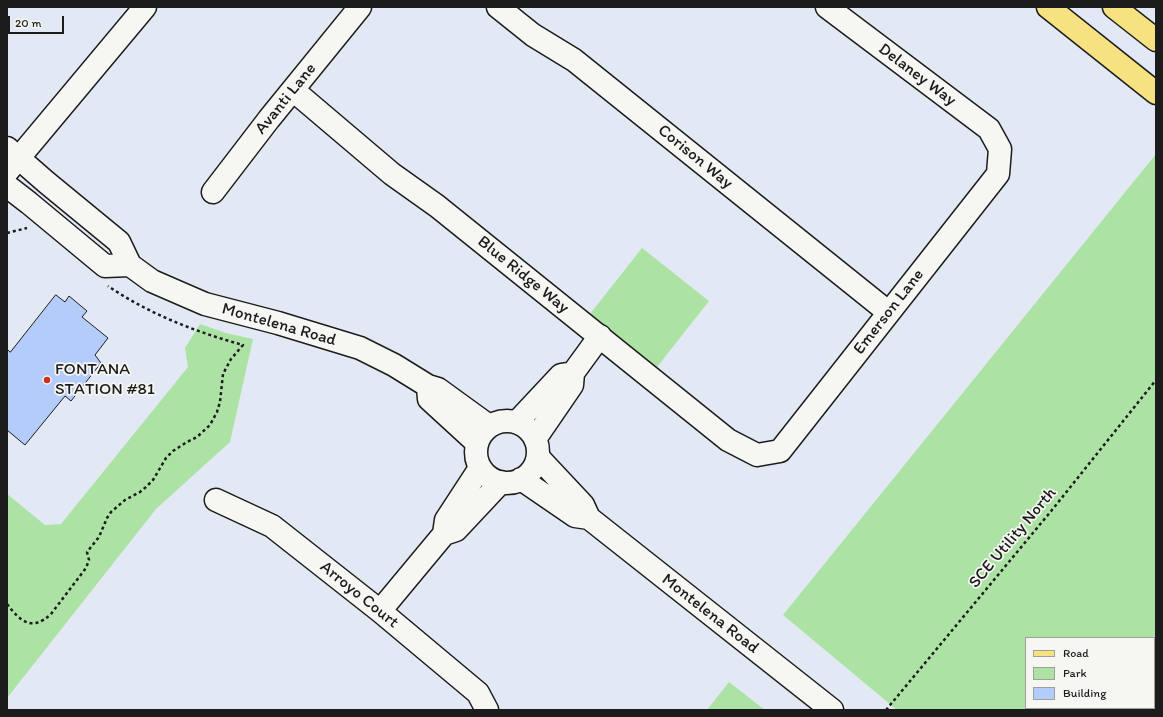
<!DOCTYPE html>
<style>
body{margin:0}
#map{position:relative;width:1163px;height:717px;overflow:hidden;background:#e2e9f4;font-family:Itim,sans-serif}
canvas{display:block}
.frame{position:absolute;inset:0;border:8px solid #1c1c1c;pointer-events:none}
.legend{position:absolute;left:1025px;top:637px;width:130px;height:72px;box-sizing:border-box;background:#f6f6f2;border:1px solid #9f9f9c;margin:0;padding:5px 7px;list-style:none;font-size:12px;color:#1c1c1c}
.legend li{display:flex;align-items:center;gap:8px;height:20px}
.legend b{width:20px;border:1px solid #9f9f9c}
.scale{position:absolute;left:8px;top:16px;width:56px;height:18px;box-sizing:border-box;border:2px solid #1c1c1c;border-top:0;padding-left:5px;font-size:12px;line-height:14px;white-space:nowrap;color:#1c1c1c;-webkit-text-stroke:3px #f6f6f2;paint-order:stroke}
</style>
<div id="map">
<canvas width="1163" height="717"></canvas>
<div class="frame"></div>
<ul class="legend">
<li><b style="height:5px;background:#f7e281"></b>Road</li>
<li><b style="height:11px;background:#ace2a4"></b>Park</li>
<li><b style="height:11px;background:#b3ccfa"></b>Building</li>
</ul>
<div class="scale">20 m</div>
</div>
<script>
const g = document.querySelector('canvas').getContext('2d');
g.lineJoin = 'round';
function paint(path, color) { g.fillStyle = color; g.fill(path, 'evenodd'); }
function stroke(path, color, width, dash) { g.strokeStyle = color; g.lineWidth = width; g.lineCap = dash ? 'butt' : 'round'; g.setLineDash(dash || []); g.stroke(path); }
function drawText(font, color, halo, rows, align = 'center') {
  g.font = font + ' Itim,sans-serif'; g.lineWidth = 3.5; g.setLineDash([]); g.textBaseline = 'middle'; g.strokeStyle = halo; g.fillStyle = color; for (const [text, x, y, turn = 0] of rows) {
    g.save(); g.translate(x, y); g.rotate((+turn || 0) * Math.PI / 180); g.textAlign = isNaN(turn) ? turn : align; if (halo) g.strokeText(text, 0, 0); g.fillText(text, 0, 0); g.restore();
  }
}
paint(new Path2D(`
 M1156 154V640L1154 642V638H1026V708H1102L1100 710H897L783 615Z
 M642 248 709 301 657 367 590 314Z
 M200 324 226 333 253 339 230 442 156 509 7 698V494L45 525 61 524 188 367 185 348Z
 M729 682 765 710H707Z`), '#ace2a4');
const building = new Path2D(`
 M56 295 65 302 69 296 87 311 82 317 108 338 95 355 101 363 71 401 65 396 25 445 7 430V349L10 352Z`);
paint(building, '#b3ccfa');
stroke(building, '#1c1c1c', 1);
const minor = new Path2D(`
 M498 7 533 35 574 60 888 312
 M293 90 392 174 437 206 728 440 757 455 780 451 998 174 1000 149 989 129 827 7
 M7 148 46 182 119 242 130 265 152 281 205 304 278 323 360 348 394 365 428 386 438 389 489 426
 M7 172 145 7
 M7 186 29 203 105 266 130 265
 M213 192 269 119 360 7
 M428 387 429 399 477 443
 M476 452a31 31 0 1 1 62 0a31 31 0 1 1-62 0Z
 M517 422 561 375 573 373
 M535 439 572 385 573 373 600 336
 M538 457 583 505 589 518 832 710
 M521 479 575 516 589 518
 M216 500 272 526 380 611 478 693 487 710
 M444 534 456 530 501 482
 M380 611 444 534 446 520 480 468`);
const major = new Path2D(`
 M1048 7 1156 93
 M1114 7 1156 40`);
stroke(minor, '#1c1c1c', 25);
stroke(major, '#1c1c1c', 25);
stroke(new Path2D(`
 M7 233 27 228
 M7 604C20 621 32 632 51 614L86 568 89 560 87 552 99 537 107 518 111 512 125 500 140 492 146 487 153 480 166 458 173 451 187 442 197 437 210 425 217 412 220 402 223 374 231 359 243 345C196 332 149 314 108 286
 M886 710 1052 510 1156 380`), '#1c1c1c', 2.5, [3, 3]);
stroke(minor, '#f6f6f2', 22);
stroke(major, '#f7e281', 22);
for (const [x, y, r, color] of [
 [47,380,4,"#c8321e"]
]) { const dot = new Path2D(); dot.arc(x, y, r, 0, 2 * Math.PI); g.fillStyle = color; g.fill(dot); stroke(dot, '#f6f6f2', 1.5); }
drawText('17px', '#1c1c1c', '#f6f6f2', [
 ["Delaney Way",917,75,37],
 ["Avanti Lane",286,99,-51],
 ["Corison Way",695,157,39],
 ["Blue Ridge Way",523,275,39],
 ["Emerson Lane",889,312,-52],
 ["Montelena Road",279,325,16],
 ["SCE Utility North",1013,538,-50],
 ["Arroyo Court",359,595,39],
 ["Montelena Road",710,614,38]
]);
drawText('17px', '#1c1c1c', '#f6f6f2', [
 ["FONTANA",55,370],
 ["STATION #81",55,390]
], 'left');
</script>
